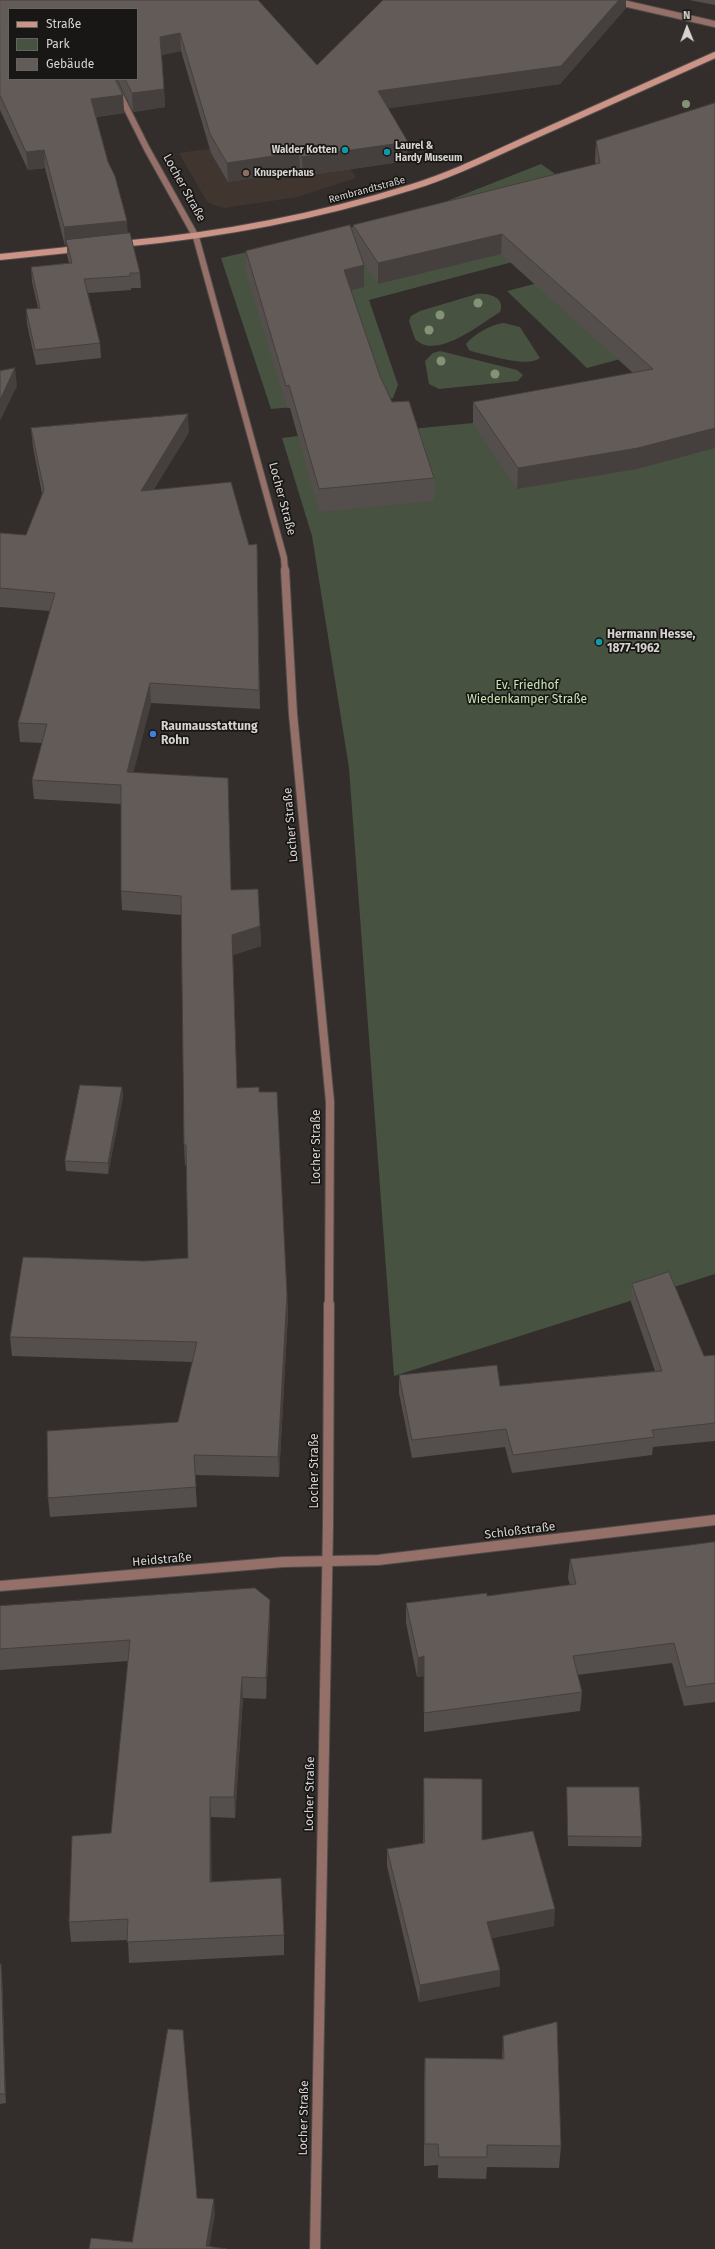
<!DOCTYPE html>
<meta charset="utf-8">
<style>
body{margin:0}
#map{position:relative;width:715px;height:2249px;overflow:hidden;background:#332e2b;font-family:"Fira Sans",sans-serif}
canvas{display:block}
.legend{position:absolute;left:8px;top:8px;width:130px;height:72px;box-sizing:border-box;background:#191715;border:1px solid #656260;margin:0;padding:5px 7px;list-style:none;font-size:12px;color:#d6d3d0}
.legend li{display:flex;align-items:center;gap:8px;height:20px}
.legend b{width:20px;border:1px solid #656260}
.north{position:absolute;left:667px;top:8px;width:40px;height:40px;-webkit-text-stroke:3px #191715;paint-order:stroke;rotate:359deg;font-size:11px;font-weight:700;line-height:16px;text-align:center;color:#d6d3d0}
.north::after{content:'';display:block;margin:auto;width:14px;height:18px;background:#d6d3d0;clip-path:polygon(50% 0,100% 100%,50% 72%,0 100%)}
</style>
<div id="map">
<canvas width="715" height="2249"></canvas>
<ul class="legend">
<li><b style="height:5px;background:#cc9387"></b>Straße</li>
<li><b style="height:11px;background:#475340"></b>Park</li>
<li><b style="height:11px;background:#625b58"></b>Gebäude</li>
</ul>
<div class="north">N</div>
</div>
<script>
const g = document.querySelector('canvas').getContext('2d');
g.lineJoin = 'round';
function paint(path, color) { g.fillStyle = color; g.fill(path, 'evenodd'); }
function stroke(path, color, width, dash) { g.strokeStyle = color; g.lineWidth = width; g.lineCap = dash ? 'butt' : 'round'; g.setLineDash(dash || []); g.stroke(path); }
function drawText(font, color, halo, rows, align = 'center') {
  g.font = font + ' "Fira Sans",sans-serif'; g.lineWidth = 3.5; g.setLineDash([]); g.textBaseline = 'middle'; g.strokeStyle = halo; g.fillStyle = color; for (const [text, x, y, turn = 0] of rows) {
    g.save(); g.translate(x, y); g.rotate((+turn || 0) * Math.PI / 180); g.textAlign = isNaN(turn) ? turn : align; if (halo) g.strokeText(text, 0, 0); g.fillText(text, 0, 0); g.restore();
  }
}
paint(new Path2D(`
 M281 139 350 167 356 178 297 197 224 208 207 202 179 153Z`), '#41362f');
paint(new Path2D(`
 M541 164 575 188 588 242 369 300 398 385 393 398 271 409 221 258 370 223 447 201Z
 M621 262 705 336 587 368 507 291Z
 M477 294C488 293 506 297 500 312 480 324 436 361 415 339L409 321 411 316 420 311Z
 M504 323 520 327 540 358C528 368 489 355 474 352L469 350 466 344C474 334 492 324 504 323Z
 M440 351 517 370 523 375 518 381 439 389 429 384 425 361 433 353Z
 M715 369V1274L394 1376 349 768 312 536 282 438 298 436 299 440 473 423Z`), '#475340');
const minorFar2 = new Path2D(`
 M610 0 715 24
 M112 79 147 149 196 237 284 558 285 571`);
const minorFar1 = new Path2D(`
 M285 570 293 714 330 1102 329 1305`);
const minor = new Path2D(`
 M0 1586 283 1562 378 1560 715 1520
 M315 2249 328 1526 329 1304`);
const secondary = new Path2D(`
 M122 244C222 235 316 217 412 187 454 174 494 154 534 136 594 109 655 82 715 55
 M0 257 77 249`);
stroke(minorFar2, '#504c49', 8);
stroke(minorFar1, '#504c49', 10);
stroke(minor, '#504c49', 12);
stroke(secondary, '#504c49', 8);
stroke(minorFar2, '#947068', 6);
stroke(minorFar1, '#947068', 8);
stroke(minor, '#947068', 10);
stroke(secondary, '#cc9387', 6);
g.fillStyle = '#849375';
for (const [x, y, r] of [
 [686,104,4],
 [478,303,4.5],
 [440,315,4.5],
 [429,330,4.5],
 [441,361,4.5],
 [495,374,4.5]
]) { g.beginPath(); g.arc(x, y, r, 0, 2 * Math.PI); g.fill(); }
paint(new Path2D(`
 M0 0H258L317 65 626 8 560 84 388 108 407 161 303 176 300 171 228 182 211 153 181 51 162 55 165 107 133 112 117 79H137V9H9L123 95 124 113 96 117 128 234 140 273 141 288H131V290L88 293 100 343 101 358 36 365 27 324 26 309 38 308 32 282 31 267 69 263 67 255V246H65L45 168 28 170 0 110Z
 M689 0H715V5Z
 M715 103V448L637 469 517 489 473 423V402L633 373 501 254 378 284 361 258 364 265V287L351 290 380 376 392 402 434 478V501L319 512 290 408H287L246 273V251L353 233V225L596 165 595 161 596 141Z
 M31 428 189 432 154 489 249 545 257 544 260 709 151 703 133 772 231 890 260 926 261 946 233 955 237 1088 259 1092 287 1294 288 1313 279 1477 195 1475 197 1507 50 1517 48 1498 178 1422 192 1362 12 1356 10 1337 144 1261 188 1258 186 1165H185L184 1145 181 915 122 910 121 891V804L34 799 32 780 42 743 20 742 18 723 50 611 0 607V533L26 535 42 494 33 447Z
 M122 1087 123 1097 108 1174 66 1171 65 1161Z
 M632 1284 704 1356 715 1355V1441L653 1447 652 1455 512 1473 505 1447 412 1458 399 1393V1375L500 1386 655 1371 631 1302Z
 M715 1542V1702L684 1706 672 1663 577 1675 582 1692 580 1711 424 1732V1676L417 1677 406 1623V1603L487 1596 570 1585 568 1578 570 1559 682 1546Z
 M270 1600V1621L266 1699 243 1698 235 1818 211 1817V1882L284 1935V1955L129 1963 128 1940 71 1942 69 1922 111 1833 128 1661 0 1670V1606Z
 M424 1778 482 1840 554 1926 492 1938 500 1970V1986L419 2002 387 1866V1849L423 1843Z
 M567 1787 642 1837 641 1847 568 1846 567 1797Z
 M0 1964 2 1973 6 2103 0 2104Z
 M503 2036 561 2146 559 2168 487 2167 486 2179 438 2178V2165L424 2166V2080L425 2058 502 2059Z`), '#544e4c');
paint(new Path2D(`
 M619 0H626V8L560 84 378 110V91Z
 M180 33 181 51 161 55 160 37Z
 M164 89 165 107 133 112 132 93Z
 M123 95 124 113 92 117 91 99Z
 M408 142 407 161 303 176 302 157Z
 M44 150 45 168 28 170 26 152Z
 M299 152 300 171 228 182 227 163Z
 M127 221 128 239 66 240 67 246H65L64 227Z
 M502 234 501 254 378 284V263Z
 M364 265V287L345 292 344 270Z
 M15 368 17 386 0 421V400Z
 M188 414 189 432 142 509 141 491Z
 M715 428V448L637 469 517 489 518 468Z
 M150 683 151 703 129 791 127 772Z
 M260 926 261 946 233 955 232 935Z
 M122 1087 123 1097 108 1174V1163Z
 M287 1294 288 1313 279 1477 278 1457Z
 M270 1600V1621L266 1699V1678Z
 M424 1656V1676L417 1677 418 1658Z
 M242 1677 243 1698 235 1818 234 1797Z
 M210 1797 211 1817 212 1903 210 1882Z
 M555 1909 554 1926 486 1939 487 1922Z
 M1 1964 2 1973 6 2103 5 2094Z
 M500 1970V1986L419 2002 420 1985Z
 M214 2199 215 2215 209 2249 206 2246Z`), '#45403e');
const building = new Path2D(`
 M0 0H258L317 65 383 0H619L561 66 378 91 408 142 302 157 299 152 227 163 210 134 180 33 160 37 164 89 132 93 125 79H137V9H9V79H115L123 95 91 99 108 162 115 176 127 221 64 227 44 150 26 152 0 95Z
 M715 103V428L638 448 518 468 473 402 653 369 502 234 378 263 353 225 600 163 596 141Z
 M350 225 364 265 344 270 380 376 392 402 409 401 434 478 319 489 289 385 286 386 246 251Z
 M130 233 140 273H130V276L84 279 100 343 35 350 26 309 40 308 31 267 72 263 66 240Z
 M15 368 0 400V371Z
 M188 414 141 491 231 482 249 545 257 544 259 690 150 683 127 772 228 778 231 890 258 889 260 926 232 935 237 1088 259 1087V1092H277L287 1294 278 1457 194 1455 196 1487 48 1498 47 1431 178 1422 197 1342 10 1337 23 1257 144 1261 188 1258 186 1145H184L181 896 121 891V785L32 780 47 724 18 723 55 593 0 588V533L26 535 44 490 31 428Z
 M80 1085 122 1087 108 1163 65 1161Z
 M669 1272 704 1356 715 1355V1423L652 1430 654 1437 513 1455 506 1429 412 1440 399 1375 497 1365 500 1386 662 1371 632 1284Z
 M715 1542V1683L686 1687 674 1643 573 1656 582 1692 424 1713V1656L418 1658 406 1603 487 1593V1596L576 1584 570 1559 682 1546Z
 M255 1588 270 1600 266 1678 242 1677 234 1797H210V1882L281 1878 284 1935 127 1942 128 1919 69 1922 72 1836 111 1833 130 1640 0 1649V1606Z
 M424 1778 482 1779V1840L533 1831 555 1909 487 1922 500 1970 420 1985 387 1849 424 1843Z
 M567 1787H639L642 1837 568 1836Z
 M0 1964H1L5 2094H0Z
 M557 2022 561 2146 487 2145V2157H439L438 2144H425V2058L504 2059 503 2036Z
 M168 2029 183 2030 197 2198 214 2199 206 2246 227 2249H89L91 2238 132 2242Z`);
paint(building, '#625b58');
stroke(building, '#45403e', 1);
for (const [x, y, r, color] of [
 [345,150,4,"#0f9aa8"],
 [387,152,4,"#0f9aa8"],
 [246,173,4,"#8d6e63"],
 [599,642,4,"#0f9aa8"],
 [153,734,4,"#3f7fe0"]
]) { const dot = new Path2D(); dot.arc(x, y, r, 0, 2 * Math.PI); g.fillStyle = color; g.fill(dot); stroke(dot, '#191715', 1.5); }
drawText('bold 10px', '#d6d3d0', '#191715', [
 ["Laurel &",395,146],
 ["Hardy Museum",395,158],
 ["Walder Kotten",337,150,"right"],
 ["Knusperhaus",254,173]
], 'left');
drawText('10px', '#d6d3d0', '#191715', [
 ["Rembrandtstraße",367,190,-15]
]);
drawText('12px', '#d6d3d0', '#191715', [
 ["Locher Straße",184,188,61],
 ["Locher Straße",282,499,75],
 ["Locher Straße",291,825,-95],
 ["Locher Straße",317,1147,-90],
 ["Locher Straße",315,1471,-90],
 ["Schloßstraße",520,1531,-7],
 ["Heidstraße",162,1560,-5],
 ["Locher Straße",310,1794,-89],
 ["Locher Straße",304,2118,-89]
]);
drawText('bold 12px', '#d6d3d0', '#191715', [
 ["Hermann Hesse,",607,635],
 ["1877-1962",607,649],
 ["Raumausstattung",161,727],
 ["Rohn",161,741]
], 'left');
drawText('12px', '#c6e5b2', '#191715', [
 ["Ev. Friedhof",527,686],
 ["Wiedenkamper Straße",527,700]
]);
</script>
